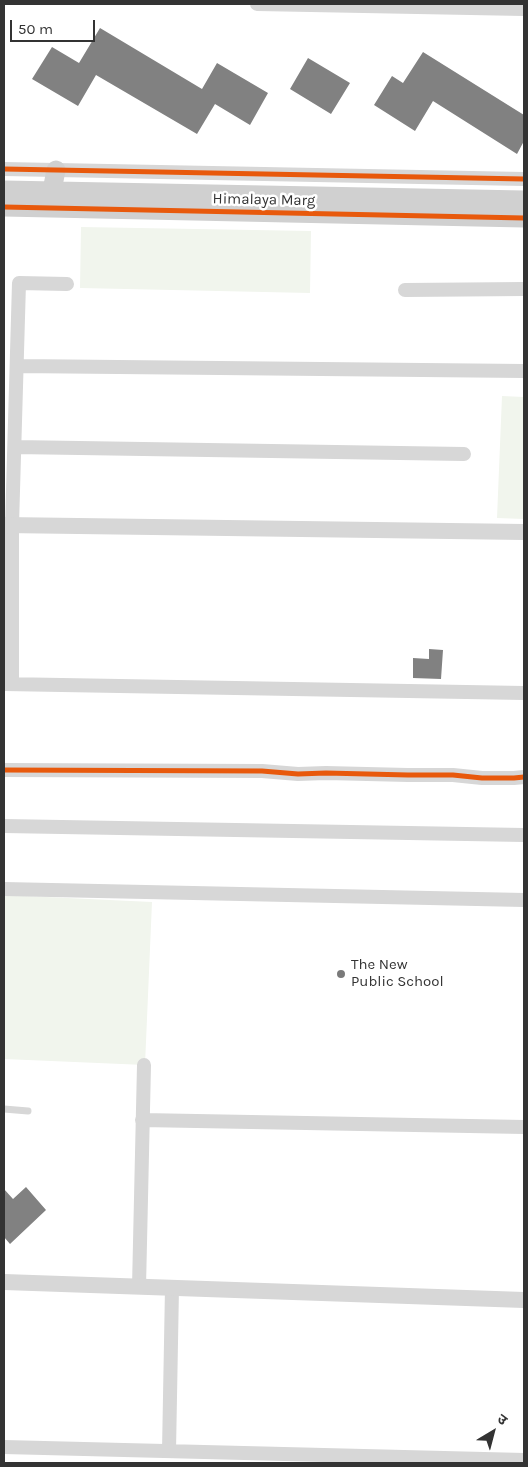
<!DOCTYPE html>
<meta charset="utf-8">
<style>
body{margin:0}
#map{position:relative;width:528px;height:1467px;overflow:hidden;background:#fff;font-family:Karla,"Noto Sans Devanagari",sans-serif}
canvas{display:block}
.frame{position:absolute;inset:0;border:5px solid #333;pointer-events:none}
.north{position:absolute;left:468px;top:1407px;width:50px;height:50px;-webkit-text-stroke:4px #fff;paint-order:stroke;rotate:37deg;font-size:14px;font-weight:700;line-height:20px;text-align:center;color:#333}
.north::after{content:'';display:block;margin:auto;width:18px;height:22px;background:#333;clip-path:polygon(50% 0,100% 100%,50% 72%,0 100%)}
.scale{position:absolute;left:10px;top:20px;width:85px;height:22px;box-sizing:border-box;border:2px solid #333;border-top:0;padding-left:6px;font-size:15px;line-height:18px;white-space:nowrap;color:#333;-webkit-text-stroke:4px #fff;paint-order:stroke}
</style>
<div id="map">
<canvas width="528" height="1467"></canvas>
<div class="frame"></div>
<div class="north">उ</div>
<div class="scale">50 m</div>
</div>
<script>
const g = document.querySelector('canvas').getContext('2d');
g.lineJoin = 'round';
function paint(path, color) { g.fillStyle = color; g.fill(path, 'evenodd'); }
function stroke(path, color, width, dash) { g.strokeStyle = color; g.lineWidth = width; g.lineCap = dash ? 'butt' : 'round'; g.setLineDash(dash || []); g.stroke(path); }
function drawText(font, color, halo, rows, align = 'center') {
  g.font = font + ' Karla,sans-serif'; g.lineWidth = 5; g.setLineDash([]); g.textBaseline = 'middle'; g.strokeStyle = halo; g.fillStyle = color; for (const [text, x, y, turn = 0] of rows) {
    g.save(); g.translate(x, y); g.rotate((+turn || 0) * Math.PI / 180); g.textAlign = isNaN(turn) ? turn : align; if (halo) g.strokeText(text, 0, 0); g.fillText(text, 0, 0); g.restore();
  }
}
paint(new Path2D(`
 M81 227 311 231 310 293 80 288Z
 M502 396 524 397V519L497 518Z
 M4 895 152 902 145 1065 4 1059Z`), '#f1f5ed');
paint(new Path2D(`
 M100 28 202 89 217 63 268 93 250 125 215 104 197 134 96 75 78 106 32 79 52 47 79 63Z
 M423 52 524 115V141L517 154 433 101 415 131 374 105 392 76 403 83Z
 M308 58 350 83 331 114 290 89Z
 M429 649 443 650 441 679 413 678V658L429 659Z
 M26 1187 46 1210 10 1244 4 1237V1189L13 1199Z`), '#818181');
stroke(new Path2D(`
 M4 1109 28 1111`), '#d7d7d7', 7);
stroke(new Path2D(`
 M257 4 524 9
 M4 169 524 179
 M405 290 524 289
 M17 366 524 371
 M15 447 464 454
 M4 684 524 693
 M12 684V525L19 283 67 284
 M4 770 262 771 298 774 326 773 408 775H453L482 778H514L524 777
 M4 826 524 835
 M4 889 524 900
 M142 1120 524 1127
 M139 1287 144 1065
 M4 1447 524 1460
 M169 1451 172 1288`), '#d7d7d7', 14);
stroke(new Path2D(`
 M4 525 524 532
 M4 1282 524 1300`), '#d7d7d7', 16);
stroke(new Path2D(`
 M4 190 524 200
 M52 191 56 170
 M4 207 524 218`), '#d0d0d0', 19);
stroke(new Path2D(`
 M4 169 524 179
 M4 207 524 218
 M4 770 262 771 298 774 326 773 408 775H453L482 778H514L524 777`), '#e8590c', 5);
for (const [x, y, r, color] of [
 [341,974,5,"#7a7a7a"]
]) { const dot = new Path2D(); dot.arc(x, y, r, 0, 2 * Math.PI); g.fillStyle = color; g.fill(dot); stroke(dot, '#fff', 2); }
drawText('15px', '#333', '#fff', [
 ["Himalaya Marg",264,200,1]
]);
drawText('15px', '#333', '#fff', [
 ["The New",351,965],
 ["Public School",351,982]
], 'left');
</script>
